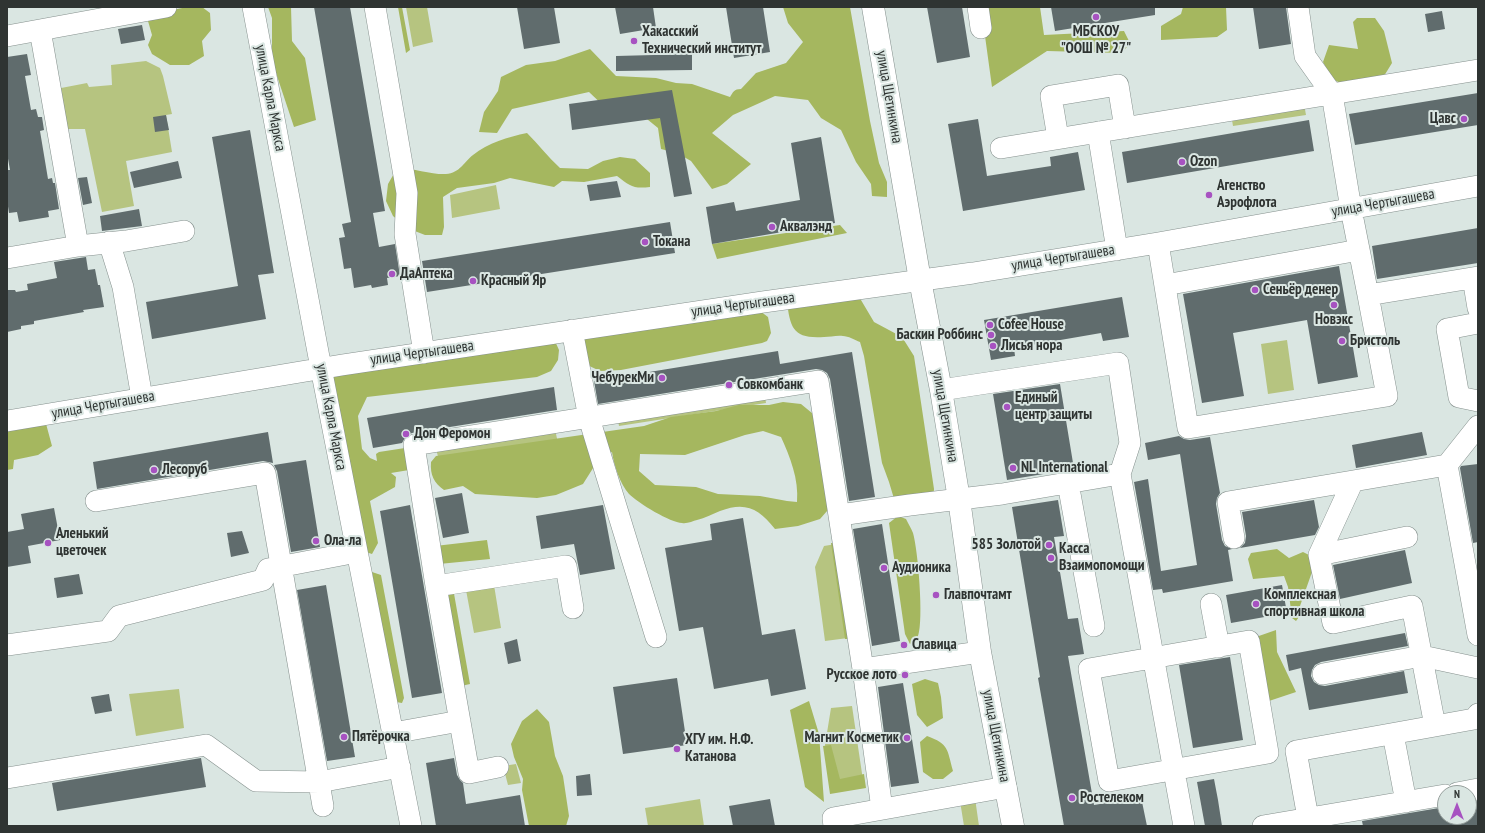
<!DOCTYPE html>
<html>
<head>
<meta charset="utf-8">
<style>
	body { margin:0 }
	#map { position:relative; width:1485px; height:833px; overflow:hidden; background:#dae6e2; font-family:"PT Sans Narrow",sans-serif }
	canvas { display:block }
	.frame { position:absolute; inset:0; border:8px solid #2f3432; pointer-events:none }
	.north { position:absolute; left:1437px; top:785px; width:40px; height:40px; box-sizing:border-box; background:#dae6e2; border:1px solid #969f9c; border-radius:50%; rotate:0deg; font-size:11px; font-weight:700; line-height:16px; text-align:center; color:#2f3432 }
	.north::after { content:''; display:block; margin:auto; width:14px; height:18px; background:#a752c1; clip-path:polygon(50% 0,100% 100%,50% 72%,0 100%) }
</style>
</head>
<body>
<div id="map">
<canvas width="1485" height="833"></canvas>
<div class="frame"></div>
<div class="north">N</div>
</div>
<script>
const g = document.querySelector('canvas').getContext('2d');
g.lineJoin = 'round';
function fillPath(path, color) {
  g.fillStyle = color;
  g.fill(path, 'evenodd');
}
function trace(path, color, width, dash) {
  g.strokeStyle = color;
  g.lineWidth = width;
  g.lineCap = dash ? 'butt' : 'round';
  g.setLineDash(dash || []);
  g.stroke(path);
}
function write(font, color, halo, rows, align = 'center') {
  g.font = font + ' "PT Sans Narrow",sans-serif';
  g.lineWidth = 4;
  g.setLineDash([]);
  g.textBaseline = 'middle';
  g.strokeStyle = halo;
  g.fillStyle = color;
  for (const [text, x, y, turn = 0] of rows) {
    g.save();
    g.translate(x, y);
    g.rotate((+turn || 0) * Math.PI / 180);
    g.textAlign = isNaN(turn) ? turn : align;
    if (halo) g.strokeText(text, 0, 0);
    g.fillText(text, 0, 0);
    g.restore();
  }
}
const green = new Path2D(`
	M406,7H427L433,42L413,47Z
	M146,61L160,68L163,76L172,114L166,115L172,152L126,161L134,206L102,212L85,129H63L56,89L87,83L89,87L112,85L111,65Z
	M1304,104L1306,115L1233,126L1231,114Z
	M496,185L500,209L452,218L450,195Z
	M1287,340L1294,390L1268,394L1261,344Z
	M764,390L766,403L619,426L617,414Z
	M554,425L558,443L439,461L435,444Z
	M836,544L848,638L825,641L815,567L824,546Z
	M494,585L501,628L474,633L466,590Z
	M179,689L184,728L136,736L129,694Z
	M852,706L864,787L831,793L825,745L831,708Z
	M516,764L521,783L508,785L503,766Z
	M975,798L979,826H964L960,801Z
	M700,799L704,826H648L645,808Z`);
const forest = new Path2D(`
	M187,7H202L210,13L211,30L202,41L204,56L189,65H170L152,54L148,45L152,35L148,21L163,12Z
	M268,7H291L292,41L305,58L316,120L294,127L272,61V18Z
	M398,7H402L410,50L406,53Z
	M783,7H850L870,121L879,163L887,182V197L872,196L871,184L856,162L841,130L821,118L808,100L775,96L733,115L712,133L751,164L727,184L712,189L691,161L677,153L661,149L658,128L642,115L609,111L589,92L512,109L497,133L479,132L484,112L498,91L501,77L526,65L555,61L590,49L616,76L656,78L676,83L692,84L730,97C733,92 734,89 741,89L756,73L786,63L803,42L788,23Z
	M981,7H1040L1044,35L1124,31L1130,43L1122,53L1047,51L992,87Z
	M1183,7H1226L1227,30L1217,37L1161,40V26L1181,14Z
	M1357,18H1375L1384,31L1392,63L1384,76L1347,86L1332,79L1323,62L1329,45L1358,49L1353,22Z
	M527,133C538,144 548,157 560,168L588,169L603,161L620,157L635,159L650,173V187C633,189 630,186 617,176L584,182L562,181L554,187L510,178L494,183L457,188L443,197L444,227L442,235H425L407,228L393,216L386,201L388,184L396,170L400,167C412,169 435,175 446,174C460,173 464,162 473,155C488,143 508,137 527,133Z
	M840,225L847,233L717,259L712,244Z
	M858,295L874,322L902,337L914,356L934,489L933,503L895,502L889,482L882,463L864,356L860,342C855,340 848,336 843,336C837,335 830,337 824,337C794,339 790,329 787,301Z
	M756,308L768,317L771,333L767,341L762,343L621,370L600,371L583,363V340L589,335Z
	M554,339L559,350L558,360L551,371L537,377L367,397L358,416L362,449L370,458L377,461L376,454L379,452L405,448L409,470L391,473L396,477L395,487L370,501L378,543L372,554L363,551L331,375Z
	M783,402L801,404L818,418L835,502L820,519L798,526L775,529C759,509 746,501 720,511C712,514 705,518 697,520C693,521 687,524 682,523C671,523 638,503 629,494C620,484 614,465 612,452L595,465L583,484L556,495L537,498L475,494L463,486L444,490C434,483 430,475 431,462L436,456L644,426L671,417L716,411L739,405H769ZM763,431L781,437C790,457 799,479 797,502L787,501L760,496L718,494L696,487L655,485L639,471L640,454L685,455L745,435Z
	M45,420L52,446L38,455L14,460L13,469L7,470V421Z
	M898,516L906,519C908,523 911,528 913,533C918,550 924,620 918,636C917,639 913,642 910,644L905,634L889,523Z
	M487,540L490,559L439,564L435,546Z
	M831,543H837L850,639H845Z
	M1277,549L1289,558L1303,552L1311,556L1312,572L1300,606L1299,617L1296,621L1292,618L1288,587L1284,576L1253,579L1248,559L1251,553Z
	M372,572L381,575L404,698L402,703L396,702Z
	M453,588L470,684L461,686L444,591Z
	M1276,630L1277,652L1296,692L1269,701L1256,637Z
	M925,679L938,683L941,697L943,718L927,727L917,715L912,684Z
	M809,701L819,734L824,802L805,787L790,710Z
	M537,709L549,722L555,756L563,776L569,816L566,826H529L522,790L523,779L514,757L511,744L522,721Z
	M927,736C949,744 947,749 953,771L943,779H933L923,772L920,742Z
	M831,745L840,779L864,774L866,788L830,794L823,746Z`);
const building = new Path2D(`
	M314,7H350L385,211L373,213L379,247L395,244L400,276L387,278L388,285L372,288L371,285L354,288L351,268L344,269L339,238L345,237L342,224L351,222Z
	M517,7H554L560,43L524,49Z
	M615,7H653L656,28L620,34Z
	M726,7H763L770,52L734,58Z
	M927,7H962L970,57L937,63Z
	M1051,7H1155V15L1055,31Z
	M1253,7H1286L1291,44L1259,49Z
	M1442,11L1445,29L1428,32L1425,14Z
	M142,25L145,40L121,44L118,29Z
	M27,54L31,75L25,76L31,110L36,109L38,117H42L44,130L40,131L48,179L52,178L53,183H55L59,209L48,211L49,217L19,222L17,212L9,213L7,200V170H10L7,153V57Z
	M692,54V70L616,71V56Z
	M672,90L692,194L674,197L660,118L572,130L569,104Z
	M1478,93V125L1355,145L1349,114Z
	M166,115L169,130L155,132L153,117Z
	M978,119L987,176L1051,166L1050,157L1078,152L1085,190L963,211L948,124Z
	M1309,120L1314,151L1127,183L1122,152Z
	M250,130L274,273L258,275L266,319L152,339L146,302L238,286L212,137Z
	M821,137L835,223L712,244L706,207L734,202L736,211L800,200L791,143Z
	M178,161L182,178L134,188L130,172Z
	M87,177L92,203L83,205L78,178Z
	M617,181L621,197L590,201L587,185Z
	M139,209L142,226L102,231L100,216Z
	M670,222L675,253L427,292L422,261Z
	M1478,228V263L1377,279L1372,246Z
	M86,257L88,270L95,269L98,285H100L104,307L83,310L84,312L34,321V324L21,326V329L7,332V290H15L16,292L28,290L27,284L57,278L54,262Z
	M1339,266L1358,377L1318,384L1307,320L1233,333L1244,396L1202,403L1183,294Z
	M1122,297L1129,337L1103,341L1101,333L1014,348L1015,356L991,360L984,320Z
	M778,351L780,364L852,352L875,497L849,501L830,379L827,373L822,370L816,369L598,404L594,381Z
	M1060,384L1074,469L1007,480L993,394Z
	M554,387L557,410L412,433L406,436L402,443L373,448L367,418Z
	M268,432L273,463L263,461L97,489L93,462Z
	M1422,432L1427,455L1356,468L1352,445Z
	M1179,436L1184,439L1190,440L1210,437L1220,493L1217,498L1216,504L1222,540L1225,546L1232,549L1228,550L1233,581L1163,593L1162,589L1153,590L1134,482L1148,479L1161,571L1197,565L1180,454L1148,460L1145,443Z
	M306,460L320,547L291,552L277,471L274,465Z
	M1478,464V542L1473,543L1460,468L1461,466Z
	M462,493L469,533L443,538L435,498Z
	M1058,500L1064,536L1054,537L1068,619L1078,618L1084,654L1068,656L1094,805L1141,797L1147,826H1064L1038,678L1040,677L1012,507Z
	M1314,500L1319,527L1315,535L1240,548L1245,543L1246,536L1242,512Z
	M410,505L442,693L412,698L380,511Z
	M603,505L615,569L580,575L574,544L541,549L536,516Z
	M54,508L60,540L28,546L31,563L7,567V532L24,529L21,514Z
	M743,518L762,635L795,629L806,689L771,696L768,679L714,689L703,627L679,631L665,548L712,540L710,524Z
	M882,524L900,641L872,646L853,529Z
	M242,531L249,553L231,557L227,533Z
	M1405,550L1412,583L1340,599L1333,565Z
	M79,574L83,594L57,598L54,578Z
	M326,585L355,757L327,761L297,590Z
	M1282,585L1287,613L1231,623L1226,595Z
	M1405,633L1408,646L1321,662L1315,665L1312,670L1311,676L1314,682L1319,685L1325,686L1404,671L1408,693L1309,710L1301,668L1289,671L1286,655Z
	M517,639L521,661L508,664L504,643Z
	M1230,657L1243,740L1193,748L1179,665Z
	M677,678L687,745L623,754L613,687Z
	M903,683L919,783L891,787L878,687Z
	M109,694L112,711L95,714L91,697Z
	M201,758L206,787L57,811L52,783Z
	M454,758L457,775L460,780L463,783L466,804L520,795L525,826H436L426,763Z
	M590,774L592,795L577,796L576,776Z
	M1214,779L1218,800L1222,826H1205L1197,782Z
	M770,799L775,826H733L729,806Z
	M1478,801V826H1363L1362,821L1445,807V817H1469V803Z`);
const minor = new Path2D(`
	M253,7L321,368L411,826
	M375,7L407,193L405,234L424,353
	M978,7L981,28
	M1298,7L1305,56L1332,94L1351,209L1368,295L1478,277
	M40,30L78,246
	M7,36L166,7
	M1098,132L1117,250
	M1058,138L1051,96L1118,85L1125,128
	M1001,148L1478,70
	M109,242L123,287L142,398
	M1158,243L1188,428L1387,396L1368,295
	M7,258L78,246L126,241L184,231
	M1473,278L1478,308
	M1165,285L1359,250
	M1478,323L1447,329L1459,397L1478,401
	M572,330L589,418L656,637
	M941,390L1118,363L1130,443L1120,474
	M7,421L342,365L763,302L973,273L1158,243L1478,186
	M1478,426L1447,465L1353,481L1319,555L1333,623L1412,606L1435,726L1474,719L1478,714
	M1447,465L1478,635
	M1068,483L1094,626
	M96,501L265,473L323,806
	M840,515L910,505L1002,494L1120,474L1184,826
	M1234,538L1228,502L1353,481
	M1319,555L1407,537
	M436,586L566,566L573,608
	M1211,604L1219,647
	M1249,641L1268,753L1109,781L1089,669Z
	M7,645L108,631L119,616L263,580L268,569L357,552
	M863,669L980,652
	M1323,674L1422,656L1478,668
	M393,733L460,721
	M1393,734L1406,802
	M498,767L469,773L436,586L414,445L818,381L863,669L882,809
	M7,778L206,745L256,781L319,782L400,767
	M1457,793L1478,789
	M1308,818L1296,751L1435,726
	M834,826L833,818L1006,787
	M1263,826L1445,795`);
const major = new Path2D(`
	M873,7L920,280L941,390L959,499L980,652L1013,826`);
const markers = [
	[1096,17,4,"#a752c1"],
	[634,41,4,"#a752c1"],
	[1464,119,4,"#a752c1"],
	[1182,162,4,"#a752c1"],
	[1209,195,4,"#a752c1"],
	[772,227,4,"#a752c1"],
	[645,242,4,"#a752c1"],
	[392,274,4,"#a752c1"],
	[473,281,4,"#a752c1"],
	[1255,290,4,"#a752c1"],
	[1334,305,4,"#a752c1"],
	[990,325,4,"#a752c1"],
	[991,335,4,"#a752c1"],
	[1342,341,4,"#a752c1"],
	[993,346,4,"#a752c1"],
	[662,378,4,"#a752c1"],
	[729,385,4,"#a752c1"],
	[1007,407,4,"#a752c1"],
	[406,434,4,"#a752c1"],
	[1013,468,4,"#a752c1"],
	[154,470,4,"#a752c1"],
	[316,541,4,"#a752c1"],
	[48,543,4,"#a752c1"],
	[1049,545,4,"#a752c1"],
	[1051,558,4,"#a752c1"],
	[884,568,4,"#a752c1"],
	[936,595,4,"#a752c1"],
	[1256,604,4,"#a752c1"],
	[904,645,4,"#a752c1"],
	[905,675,4,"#a752c1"],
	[344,737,4,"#a752c1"],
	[907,738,4,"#a752c1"],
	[677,749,4,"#a752c1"],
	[1072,798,4,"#a752c1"]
];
const poiNames = [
	["Хакасский",642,32],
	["Технический институт",642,49],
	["МБСКОУ",1096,32,"center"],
	["\"ООШ № 27\"",1096,49,"center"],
	["Цавс",1456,119,"right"],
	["Ozon",1190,162],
	["Агенство",1217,186],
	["Аэрофлота",1217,203],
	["Аквалэнд",780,227],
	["Токана",653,242],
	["ДаАптека",400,274],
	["Красный Яр",481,281],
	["Сеньёр денер",1263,290],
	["Новэкс",1334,320,"center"],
	["Cofee House",998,325],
	["Баскин Роббинс",983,335,"right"],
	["Бристоль",1350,341],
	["Лисья нора",1001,346],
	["ЧебурекМи",654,378,"right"],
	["Совкомбанк",737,385],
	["Единый",1015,398],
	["центр защиты",1015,415],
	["Дон Феромон",414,434],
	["NL International",1021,468],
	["Лесоруб",162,470],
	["Аленький",56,534],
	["цветочек",56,551],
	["Ола-ла",324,541],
	["585 Золотой",1041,545,"right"],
	["Касса",1059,549],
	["Взаимопомощи",1059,566],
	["Аудионика",892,568],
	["Главпочтамт",944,595],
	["Комплексная",1264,595],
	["спортивная школа",1264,612],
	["Славица",912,645],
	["Русское лото",897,675,"right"],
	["Пятёрочка",352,737],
	["Магнит Косметик",899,738,"right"],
	["ХГУ им. Н.Ф.",685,740],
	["Катанова",685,757],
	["Ростелеком",1080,798]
];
const streetNames = [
	["улица Щетинкина",889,97,80],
	["улица Карла Маркса",270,98,79],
	["улица Чертыгашева",1383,203,-10],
	["улица Чертыгашева",1063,258,-9],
	["улица Чертыгашева",743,305,-8],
	["улица Чертыгашева",422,353,-8],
	["улица Чертыгашева",103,405,-10],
	["улица Щетинкина",945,416,80],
	["улица Карла Маркса",331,417,79],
	["улица Щетинкина",996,736,79]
];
fillPath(green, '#b6c480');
fillPath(forest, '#a5b75f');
fillPath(building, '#606c6d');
trace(minor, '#86918e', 22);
trace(major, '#86918e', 23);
trace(minor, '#fff', 21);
trace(major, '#fff', 22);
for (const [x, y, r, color] of markers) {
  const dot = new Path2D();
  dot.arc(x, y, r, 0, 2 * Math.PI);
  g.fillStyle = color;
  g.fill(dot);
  trace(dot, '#dae6e2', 1.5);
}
write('bold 15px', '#2f3432', '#dae6e2', poiNames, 'left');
write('15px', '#2f3432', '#dae6e2', streetNames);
</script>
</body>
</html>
